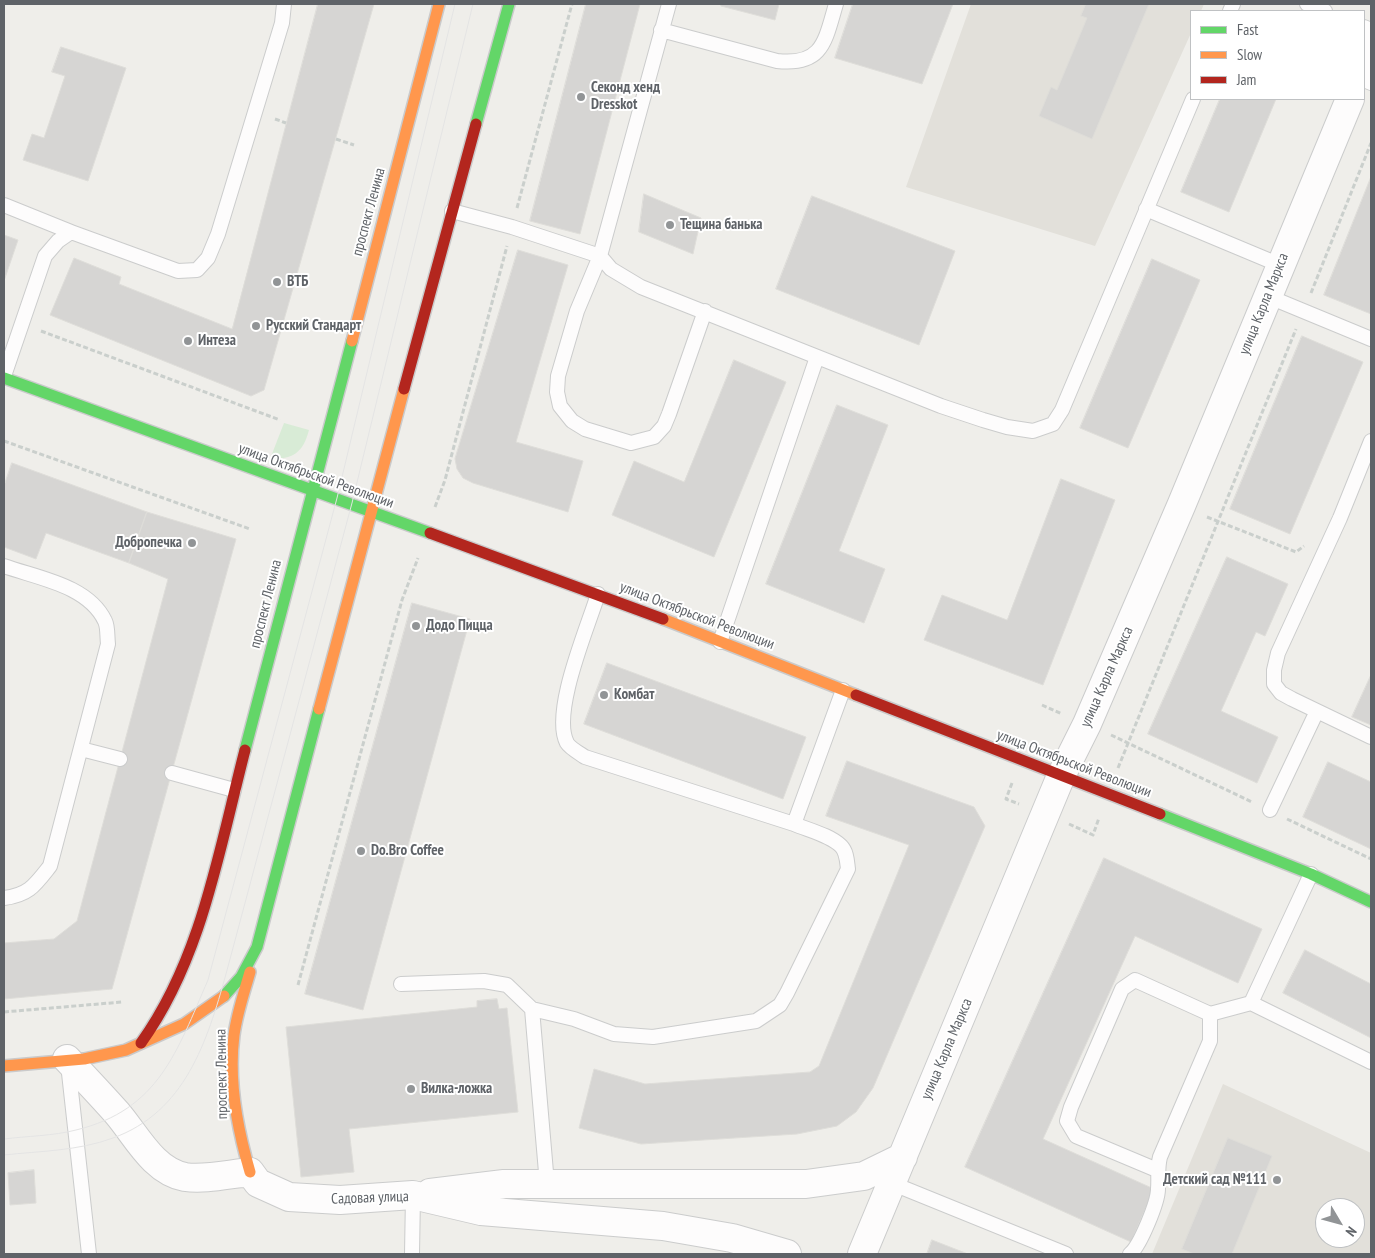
<!DOCTYPE html>
<html>
<head>
<meta charset="utf-8">
<style>
	body { margin:0 }
	#map { position:relative; width:1375px; height:1258px; overflow:hidden; background:#efeeea; font-family:"PT Sans Narrow",sans-serif }
	canvas { display:block }
	.frame { position:absolute; inset:0; border:5px solid #5f6368; pointer-events:none }
	.legend { position:absolute; left:1190px; top:10px; width:175px; height:90px; box-sizing:border-box; background:#fff; border:1px solid #bfc1c3; margin:0; padding:6px 9px; list-style:none; font-size:15px; color:#5f6368 }
	.legend li { display:flex; align-items:center; gap:10px; height:25px }
	.legend b { width:25px; border:1px solid #bfc1c3 }
	.north { position:absolute; left:1315px; top:1198px; width:50px; height:50px; box-sizing:border-box; background:#fff; border:1px solid #bfc1c3; border-radius:50%; rotate:127deg; font-size:14px; font-weight:700; line-height:20px; text-align:center; color:#5f6368 }
	.north::after { content:''; display:block; margin:auto; width:18px; height:22px; background:#919496; clip-path:polygon(50% 0,100% 100%,50% 72%,0 100%) }
</style>
</head>
<body>
<div id="map">
<canvas width="1375" height="1258"></canvas>
<div class="frame"></div>
<ul class="legend">
<li><b style="height:6px;background:#63d668"></b>Fast</li>
<li><b style="height:6px;background:#ff974d"></b>Slow</li>
<li><b style="height:6px;background:#b3261e"></b>Jam</li>
</ul>
<div class="north">N</div>
</div>
<script>
const g = document.querySelector('canvas').getContext('2d');
g.lineJoin = 'round';
function fillPath(path, color) {
  g.fillStyle = color;
  g.fill(path, 'evenodd');
}
function trace(path, color, width, dash) {
  g.strokeStyle = color;
  g.lineWidth = width;
  g.lineCap = dash ? 'butt' : 'round';
  g.setLineDash(dash || []);
  g.stroke(path);
}
function write(font, color, halo, rows, align = 'center') {
  g.font = font + ' "PT Sans Narrow",sans-serif';
  g.lineWidth = 4;
  g.setLineDash([]);
  g.textBaseline = 'middle';
  g.strokeStyle = halo;
  g.fillStyle = color;
  for (const [text, x, y, turn = 0] of rows) {
    g.save();
    g.translate(x, y);
    g.rotate((+turn || 0) * Math.PI / 180);
    g.textAlign = isNaN(turn) ? turn : align;
    if (halo) g.strokeText(text, 0, 0);
    g.fillText(text, 0, 0);
    g.restore();
  }
}
const education = new Path2D(`
	M971,4H1204L1201,11H1191V33L1095,246L906,187Z
	M1223,1084L1371,1153V1254H1152ZM1325,1208H1355V1238H1325Z`);
const green = new Path2D(`
	M284,423L309,430C303,453 293,459 270,459Z`);
const building = new Path2D(`
	M318,4H374L264,390L251,396L50,315L74,258L121,277L119,284L232,329Z
	M586,4H640L580,234L530,221Z
	M721,4H779L775,20L721,6Z
	M853,4H953L922,84L835,58Z
	M1086,4H1149L1092,139L1039,116L1051,87L1057,90L1087,18L1081,16Z
	M61,47L126,68L88,181L23,160L32,134L44,138L65,76L52,72Z
	M1220,99H1276L1229,212L1181,192Z
	M1371,177V314L1324,295Z
	M644,194L701,218L693,254L639,232Z
	M812,196L955,251L919,345L776,289Z
	M4,235L18,240L4,281Z
	M518,250L568,265L516,442L583,461L568,512L473,483L463,478L457,469L455,459Z
	M1152,259L1200,280L1128,448L1080,428Z
	M1302,336L1363,362L1290,534L1230,509Z
	M734,360L786,382L714,557L612,515L634,461L684,482Z
	M837,405L888,425L839,551L885,569L864,623L766,584Z
	M12,463L147,512L129,563L46,533L36,559L4,547V486Z
	M1061,479L1115,500L1043,685L924,640L942,595L1007,620Z
	M147,512L236,539L112,989L4,999V943L54,939L77,921L168,579L129,563Z
	M1227,557L1288,584L1265,636L1256,632L1221,711L1278,737L1257,783L1148,734Z
	M412,603L470,619L363,1010L305,994Z
	M607,663L806,737L783,799L584,724Z
	M1371,675V725L1352,717Z
	M847,761L974,807L985,826L873,1088L856,1112L837,1126L797,1134L641,1144L579,1128L594,1069L645,1084L810,1072L819,1066L909,845L826,816Z
	M1328,762L1371,782V849L1303,817Z
	M1104,858L1262,929L1238,983L1135,936L1043,1139L1154,1189L1131,1242L965,1167Z
	M1305,950L1371,984V1038L1283,993Z
	M497,999L499,1009L507,1008L518,1112L349,1129L354,1172L301,1177L286,1027L477,1007V1001Z
	M1228,1138L1272,1156L1232,1254H1194L1182,1249Z
	M34,1170L36,1203L10,1205L8,1173Z
	M932,1240L968,1254H927Z`);
const path = new Path2D(`
	M275,119L286,123
	M336,139L354,145
	M517,208L572,4
	M1311,293L1371,143
	M41,331L280,420
	M4,441L250,529
	M435,507L445,480L507,246
	M1207,517L1296,552L1304,546
	M1042,705L1062,714
	M1111,735L1252,802
	M1118,768L1296,329
	M1012,783L1006,799L1019,804
	M1287,819L1371,859
	M1069,824L1093,835L1099,818
	M298,985L402,600L418,558
	M4,1012L122,1002`);
const lane = new Path2D(`
	M669,4L600,256L577,311L558,376L557,392L560,406L572,421L585,429L631,443L654,437L664,426L669,414L705,311
	M1307,4L1325,11
	M1230,11L1233,4
	M1364,27L1371,30
	M661,30L777,61C823,66 825,41 836,4
	M1364,80L1371,83
	M4,205L71,232
	M1146,209L1280,265
	M452,211L512,227L600,256L611,269L641,287L941,406L983,420L1007,427L1033,431L1053,424L1062,410L1193,99
	M1267,296L1371,339
	M4,376L45,256L58,241L71,232L178,271L197,270L208,258L218,234L282,23L284,4
	M1371,441L1340,518L1278,653L1274,670V684L1281,693L1292,699L1371,737
	M4,566C37,578 88,585 105,621C108,627 107,636 108,644L50,866C35,885 29,895 4,898
	M720,642L817,357
	M81,749L120,759
	M172,773L234,790
	M1270,810L1317,711
	M794,824L843,690
	M401,984L484,981L507,985L532,1009
	M1251,1003L1311,874
	M68,1064L89,1254
	M1157,1170L1076,1136L1067,1121L1071,1107L1122,989L1135,980L1210,1014L1251,1003L1371,1062
	M891,1183L1066,1254
	M547,1184L532,1009L574,1019L614,1034L653,1037L756,1021L780,1005L787,993L848,869C847,862 847,852 841,846C830,835 808,830 794,824L585,757C579,753 570,748 567,743C551,712 588,627 598,594
	M412,1254L413,1195
	M1130,1254C1140,1246 1158,1202 1158,1189C1159,1177 1157,1169 1160,1157L1210,1041V1014`);
const street = new Path2D(`
	M1364,64L1371,46
	M67,1059C84,1077 101,1095 117,1113C136,1135 153,1171 185,1177C205,1180 229,1174 250,1172L258,1183L289,1197L340,1200L413,1195L481,1211L663,1226L732,1238L787,1254
	M430,1193L504,1184H806L864,1176L903,1157
	M862,1254L1061,776L1087,724L1181,506L1350,99`);
const fast = new Path2D(`
	M476,124L509,4
	M4,378L430,533
	M245,750L352,341
	M1160,814L1311,874L1371,902
	M224,996L241,977L257,947L319,709`);
const slow = new Path2D(`
	M352,341L439,4
	M663,619L856,695
	M319,709L404,389
	M250,972C244,993 237,1013 234,1035C228,1081 237,1128 250,1172
	M4,1066L84,1059L126,1050L184,1024L224,996`);
const jam = new Path2D(`
	M404,389L476,124
	M430,533L663,619
	M856,695L1160,814
	M141,1043C202,958 219,850 245,750`);
const tram = new Path2D(`
	M4,1139C27,1136 53,1136 76,1130C159,1110 177,1051 208,980L337,498L455,4
	M4,1155C40,1151 78,1151 113,1138C185,1112 207,1042 226,974L352,503L473,4`);
const markers = [
	[581,97,5,"#919496"],
	[670,225,5,"#919496"],
	[277,282,5,"#919496"],
	[256,326,5,"#919496"],
	[188,341,5,"#919496"],
	[192,543,5,"#919496"],
	[416,626,5,"#919496"],
	[604,695,5,"#919496"],
	[361,851,5,"#919496"],
	[411,1089,5,"#919496"],
	[1277,1180,5,"#919496"]
];
const poiNames = [
	["Секонд хенд",591,88],
	["Dresskot",591,105],
	["Тещина банька",680,225],
	["ВТБ",287,282],
	["Русский Стандарт",266,326],
	["Интеза",198,341],
	["Добропечка",182,543,"right"],
	["Додо Пицца",426,626],
	["Комбат",614,695],
	["Do.Bro Coffee",371,851],
	["Вилка-ложка",421,1089],
	["Детский сад №111",1267,1180,"right"]
];
const streetNames = [
	["проспект Ленина",369,212,-75],
	["улица Карла Маркса",1264,304,-68],
	["улица Октябрьской Революции",316,476,20],
	["проспект Ленина",266,604,-76],
	["улица Октябрьской Революции",697,616,21],
	["улица Карла Маркса",1107,677,-66],
	["улица Октябрьской Революции",1074,764,21],
	["улица Карла Маркса",947,1049,-67],
	["проспект Ленина",222,1074,-91],
	["Садовая улица",370,1198,-2]
];
fillPath(education, '#e2e0da');
fillPath(green, '#d8ebd6');
fillPath(building, '#d6d5d3');
trace(building, '#deddd9', 1);
trace(lane, '#cbcccc', 16);
trace(street, '#cbcccc', 30);
trace(fast, '#cacacb', 14);
trace(slow, '#cacacb', 14);
trace(jam, '#cacacb', 14);
trace(path, '#cacfcc', 3, [5, 2.5]);
trace(lane, '#fdfcfc', 14);
trace(street, '#fdfcfc', 28);
trace(fast, '#63d668', 11);
trace(slow, '#ff974d', 11);
trace(jam, '#b3261e', 11);
trace(tram, '#e4e4e4', 1);
for (const [x, y, r, color] of markers) {
  const dot = new Path2D();
  dot.arc(x, y, r, 0, 2 * Math.PI);
  g.fillStyle = color;
  g.fill(dot);
  trace(dot, '#fff', 2);
}
write('bold 15px', '#5f6368', '#fff', poiNames, 'left');
write('15px', '#5f6368', '#fff', streetNames);
</script>
</body>
</html>
